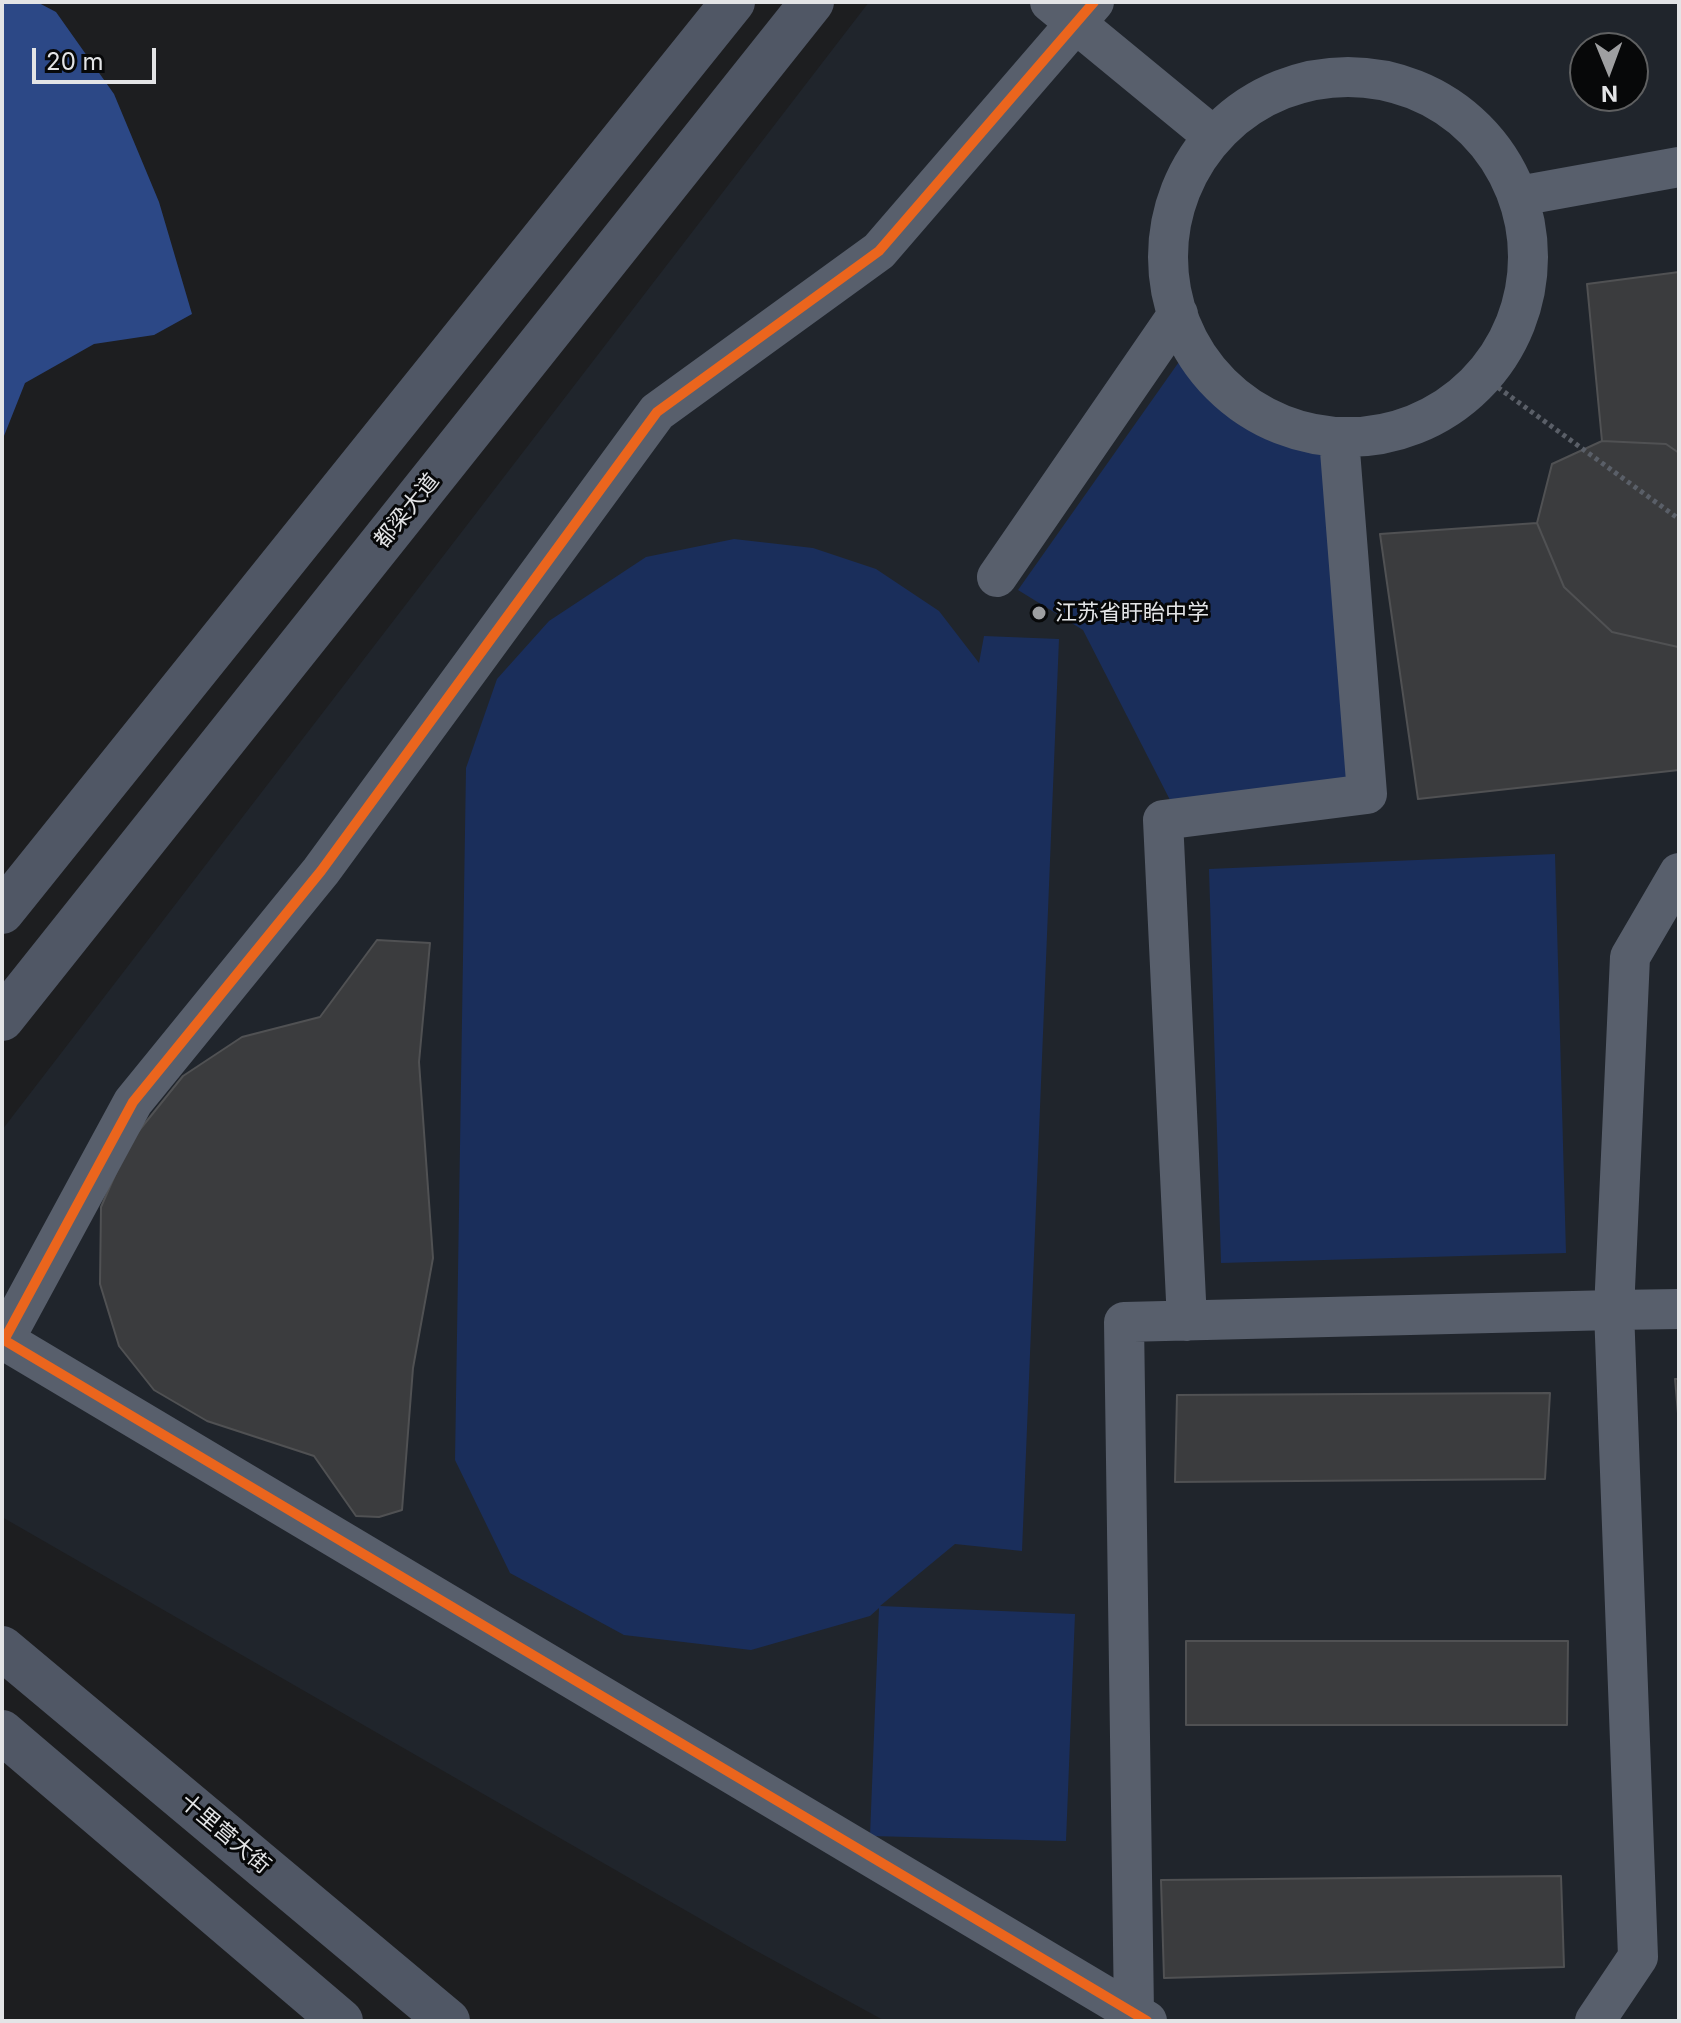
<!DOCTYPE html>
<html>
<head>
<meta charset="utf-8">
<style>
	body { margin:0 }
	#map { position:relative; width:1681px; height:2023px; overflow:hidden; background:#1d1e20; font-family:Inter,sans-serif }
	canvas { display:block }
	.frame { position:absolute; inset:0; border:4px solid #e3e4e6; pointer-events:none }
	.north { position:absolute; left:1569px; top:32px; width:80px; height:80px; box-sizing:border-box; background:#070809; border:2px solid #5f6061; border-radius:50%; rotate:179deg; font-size:22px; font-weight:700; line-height:32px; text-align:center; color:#e3e4e6 }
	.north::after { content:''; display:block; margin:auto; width:28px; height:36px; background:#9e9fa1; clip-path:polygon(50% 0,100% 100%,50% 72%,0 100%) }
	.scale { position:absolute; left:32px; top:48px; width:124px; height:36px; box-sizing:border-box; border:4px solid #e3e4e6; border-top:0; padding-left:10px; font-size:24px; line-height:28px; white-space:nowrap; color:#e3e4e6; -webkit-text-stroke:6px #070809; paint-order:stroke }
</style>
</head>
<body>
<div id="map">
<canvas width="1681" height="2023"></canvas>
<div class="frame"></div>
<div class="north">N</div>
<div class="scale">20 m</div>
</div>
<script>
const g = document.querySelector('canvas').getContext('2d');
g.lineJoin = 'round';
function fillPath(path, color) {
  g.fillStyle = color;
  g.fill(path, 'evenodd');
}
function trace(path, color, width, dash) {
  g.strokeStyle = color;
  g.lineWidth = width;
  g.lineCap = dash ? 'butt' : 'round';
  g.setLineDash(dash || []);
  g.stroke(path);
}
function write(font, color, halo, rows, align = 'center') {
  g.font = font + ' Inter,"Noto Sans SC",sans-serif';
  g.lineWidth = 6;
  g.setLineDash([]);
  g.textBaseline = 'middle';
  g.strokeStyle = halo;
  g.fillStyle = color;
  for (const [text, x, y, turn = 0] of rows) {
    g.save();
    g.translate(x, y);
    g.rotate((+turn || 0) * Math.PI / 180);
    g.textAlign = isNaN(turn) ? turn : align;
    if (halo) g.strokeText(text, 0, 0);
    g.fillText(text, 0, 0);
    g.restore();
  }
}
const built = new Path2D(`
	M869,2H1679V2021H885L751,1948L2,1517V1130ZM1585,48H1633V96H1585Z`);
const green = new Path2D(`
	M1181,359L1257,430L1321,455L1354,782L1170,800L1083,630L1018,590Z
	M734,539L813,548L876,569L939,611L979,663L984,636L1059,639L1022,1551L955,1544L880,1606L1075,1614L1066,1841L870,1836L879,1608L870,1616L751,1650L624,1635L510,1573L455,1460L466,768L497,679L549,621L646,557Z
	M1555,854L1566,1253L1221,1263L1209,869Z`);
const water = new Path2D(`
	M2,2H37L56,12L114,94L159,202L192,314L154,335L94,344L25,383L2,441Z`);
const building = new Path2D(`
	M1679,272V453L1666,444L1602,441L1587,284Z
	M1602,441L1666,444L1679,453L1678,647L1612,632L1564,587L1537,523L1552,464Z
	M1537,523L1564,587L1612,632L1678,647L1679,770L1418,799L1380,534Z
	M377,940L430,943L419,1062L433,1258L413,1368L402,1510L379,1517L356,1516L314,1456L207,1421L154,1390L119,1346L100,1284L101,1207L129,1143L183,1076L242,1037L320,1017Z
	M1675,1379H1679V1425Z
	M1550,1393L1545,1479L1175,1482L1177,1395Z
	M1186,1641H1568L1567,1725H1186Z
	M1561,1876L1564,1967L1164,1978L1161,1880Z`);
const path = new Path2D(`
	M1485,378L1679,519`);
const street = new Path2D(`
	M1050,2L1214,137
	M1094,2L879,251L657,412L321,871L133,1102L4,1340L1147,2021
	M1168 257a180 180 0 1 1 360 0a180 180 0 1 1-360 0Z
	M1519,196L1679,167
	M997,577L1178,314
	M1187,1321L1163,820L1367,794L1339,438
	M1134,2013L1124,1322L1614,1310L1630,957L1679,873
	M1595,2021L1638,1957L1614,1310L1679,1309`);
const secondary = new Path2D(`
	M2,912L733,2
	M2,1019L812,2
	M2,1648L448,2021
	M2,1732L341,2021`);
const cycleway = new Path2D(`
	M1094,2L879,251L657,412L321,871L133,1102L4,1340L1147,2021`);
const markers = [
	[1039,613,8,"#9e9fa1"]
];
const streetNames = [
	["都梁大道",407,511,-51],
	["十里营大街",225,1834,40]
];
const poiNames = [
	["江苏省盱眙中学",1055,613]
];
fillPath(built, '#20252c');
fillPath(green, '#1a2e5b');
fillPath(water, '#2c4886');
fillPath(building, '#3b3c3e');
trace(building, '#505153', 2);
trace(path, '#5a5f68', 5, [4, 4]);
trace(street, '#585f6c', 40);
trace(secondary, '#505765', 44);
trace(cycleway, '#eb651d', 10);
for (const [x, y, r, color] of markers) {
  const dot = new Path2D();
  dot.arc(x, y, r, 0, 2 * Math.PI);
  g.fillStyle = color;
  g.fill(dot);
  trace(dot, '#070809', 3);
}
write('22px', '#e3e4e6', '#070809', streetNames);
write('22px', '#e3e4e6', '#070809', poiNames, 'left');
</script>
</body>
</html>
